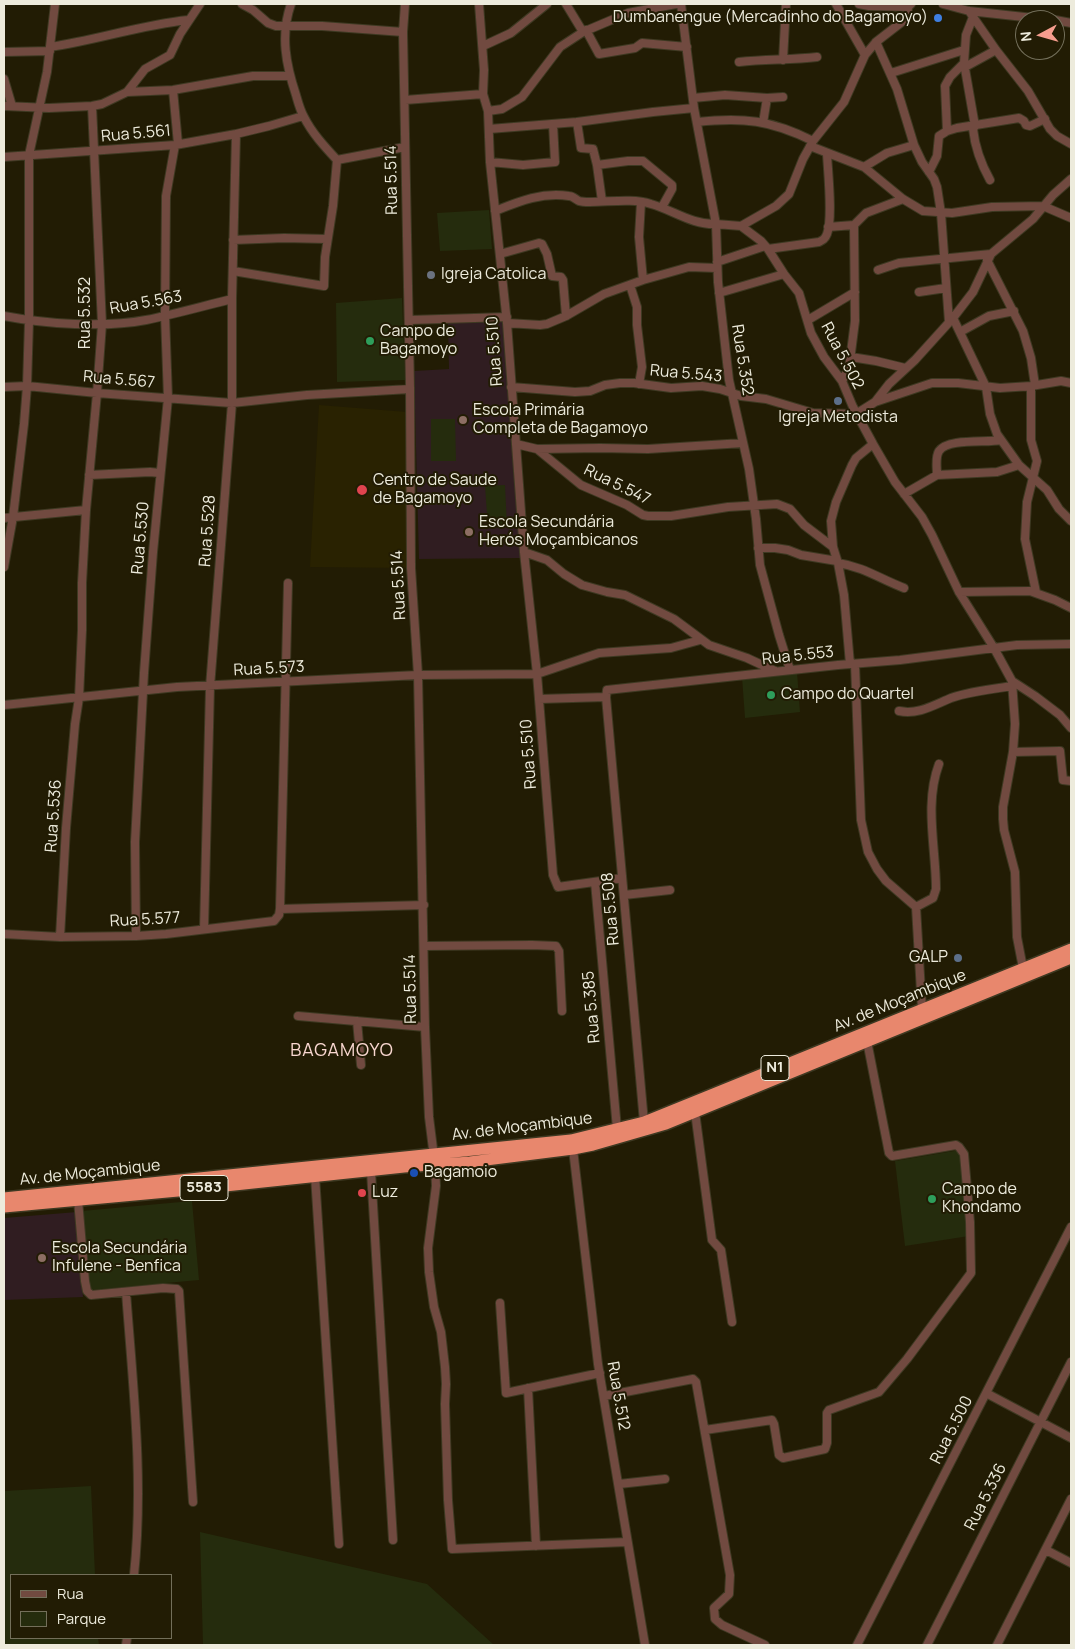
<!DOCTYPE html>
<html>
<head>
<meta charset="utf-8">
<style>
	body { margin:0 }
	#map { position:relative; width:1075px; height:1649px; overflow:hidden; background:#221c04; font-family:Manrope,sans-serif }
	canvas { display:block }
	.frame { position:absolute; inset:0; border:5px solid #edebdc; pointer-events:none }
	.legend { position:absolute; left:10px; top:1574px; width:162px; height:65px; box-sizing:border-box; background:#221c04; border:1px solid #736f5a; margin:0; padding:6px 9px; list-style:none; font-size:15px; color:#edebdc }
	.legend li { display:flex; align-items:center; gap:10px; height:25px }
	.legend b { width:25px; border:1px solid #736f5a }
	.north { position:absolute; left:1015px; top:10px; width:50px; height:50px; box-sizing:border-box; background:#221c04; border:1px solid #736f5a; border-radius:50%; rotate:264deg; font-size:14px; font-weight:700; line-height:20px; text-align:center; color:#edebdc }
	.north::after { content:''; display:block; margin:auto; width:18px; height:22px; background:#f59d8e; clip-path:polygon(50% 0,100% 100%,50% 72%,0 100%) }
</style>
</head>
<body>
<div id="map">
<canvas width="1075" height="1649"></canvas>
<div class="frame"></div>
<ul class="legend">
<li><b style="height:6px;background:#714a40"></b>Rua</li>
<li><b style="height:14px;background:#252c0d"></b>Parque</li>
</ul>
<div class="north">N</div>
</div>
<script>
const g = document.querySelector('canvas').getContext('2d');
g.lineJoin = 'round';
function fillPath(path, color) {
  g.fillStyle = color;
  g.fill(path, 'evenodd');
}
function trace(path, color, width, dash) {
  g.strokeStyle = color;
  g.lineWidth = width;
  g.lineCap = dash ? 'butt' : 'round';
  g.setLineDash(dash || []);
  g.stroke(path);
}
function write(font, color, halo, rows, align = 'center') {
  g.font = font + ' Manrope,sans-serif';
  g.lineWidth = 4;
  g.setLineDash([]);
  g.textBaseline = 'middle';
  g.strokeStyle = halo;
  g.fillStyle = color;
  for (const [text, x, y, turn = 0] of rows) {
    g.save();
    g.translate(x, y);
    g.rotate((+turn || 0) * Math.PI / 180);
    g.textAlign = isNaN(turn) ? turn : align;
    if (halo) g.strokeText(text, 0, 0);
    g.fillText(text, 0, 0);
    g.restore();
  }
}
const built = new Path2D(`
	M319,405L407,412L411,568L310,567Z`);
const education = new Path2D(`
	M505,321L522,558L419,559L414,371L449,369L448,323Z
	M77,1212L83,1297L4,1300V1218Z`);
const green = new Path2D(`
	M489,210L492,249L440,251L437,213Z
	M402,298L405,380L337,382L336,303Z
	M431,419H455L456,461H431Z
	M505,485L507,527L488,528L485,486Z
	M797,672L800,712L745,718L742,677Z
	M960,1150L969,1236L905,1246L895,1161Z
	M192,1201L199,1280L90,1290L82,1211Z
	M91,1486L95,1575H11V1638H98L99,1645H4V1491Z
	M200,1532L427,1584L494,1645H203Z`);
const minor = new Path2D(`
	M242,4L253,10L268,23L276,26H322L403,32
	M291,4C280,35 286,65 296,95C298,102 300,110 304,117C312,133 324,146 337,160
	M405,4L403,32L410,388L411,568L418,675L425,1027L429,1117L435,1165L436,1186L428,1248L429,1272L434,1307L441,1332L445,1367L446,1384L445,1404L448,1500L452,1549L627,1542
	M479,4L484,70L483,94L488,111L490,162L507,323L524,552L537,674L553,875L558,887L622,878
	M566,4L583,32
	M681,4L694,108L716,224L741,226L761,241L768,249L784,274L799,293L811,333L824,357L842,381L853,407L873,444L895,482L922,517L932,535L959,592L994,648L1012,681L1035,696L1060,715L1071,728
	M836,4L865,55
	M859,4L869,6L908,7
	M943,4L969,11L1052,20
	M969,11L996,50L1028,91L1050,129L1057,136L1071,144
	M973,17L966,35L964,63L975,126L973,129C975,147 981,164 990,180
	M1055,20L1071,23
	M586,30L599,54L635,48L642,43L687,47
	M876,42L897,89L914,145L922,162L934,179L937,187L941,213L949,322
	M483,46L511,33L547,4
	M50,47C97,40 141,25 188,20
	M4,52L50,51
	M783,60L786,4
	M739,62C765,59 791,60 817,57
	M965,67L996,50
	M891,73L964,50
	M4,79L12,106
	M173,90L178,144
	M127,92L173,90L253,76H290
	M693,98L725,95L767,98L783,97
	M405,100L483,94
	M4,106L49,108L92,106L102,104L127,92L145,69L170,55L180,34L200,4
	M488,111L502,109L522,97L560,47L583,32L628,13L676,4
	M577,122L581,148L593,149L597,165L602,201
	M697,122C743,117 771,120 813,141
	M763,123L767,98
	M489,129L577,122L653,112L694,108
	M947,131L945,86L950,77L964,63
	M810,146L864,167L903,199L923,211L952,213L992,207L1043,206L1071,218
	M4,157L175,145L236,134L269,126L303,116
	M337,160L405,147
	M490,162L523,165L555,162L553,124
	M597,165L628,161H643L672,185V189L662,207
	M864,167L887,153L914,145
	M929,172L937,156L939,136L947,131L957,128L1019,118L1024,121L1026,125L1030,126L1045,119
	M641,202L639,237L643,280
	M495,211C520,201 542,192 569,196C573,196 575,199 579,201C582,202 587,202 590,202C610,202 632,198 651,204C673,210 692,225 716,224L718,282L729,380L749,469L756,519L760,565L779,635L790,670
	M741,226L776,206L789,194L803,159L813,141L844,102L865,55L876,42L907,18L908,7L911,4
	M828,227L854,225
	M233,240L284,238L327,239
	M768,249L819,242C823,240 825,239 827,234C833,218 828,173 827,154
	M500,254L539,243L542,244L547,254L552,276L561,277L563,280L566,316
	M987,260L1023,331L1031,358L1035,385
	M717,262L765,246
	M878,270L899,263L991,254
	M233,271L324,286L325,257L333,206L337,160
	M630,285L637,307V325L642,367L639,384
	M919,292L946,288
	M719,293L784,274
	M4,316C46,324 104,328 146,320C175,314 203,306 232,299
	M953,318L986,387L990,414L997,434L1019,465L1047,490L1059,509L1071,521
	M409,320L507,317
	M808,320L855,292
	M507,323L540,325L547,324L566,316L604,294L643,280L689,267L717,268
	M960,332L989,316L1014,311
	M851,357L876,361L905,368
	M842,381L849,368L855,321L854,225L866,213L903,199
	M1031,386V440L1037,461L1027,502L1025,539L1036,592
	M4,387L27,386L97,393L232,403L307,395L410,389
	M511,387L575,392L590,391L605,385L620,383H634L671,388L702,386L720,389L741,396L766,399L813,413L856,414L875,402L889,384L915,360L953,318L973,292L991,254L1033,219L1053,195L1071,179
	M875,402L932,383H958L1000,388L1031,386L1061,381L1071,383
	M516,444L537,449L600,448L648,449L743,443
	M537,449L581,485L627,505L643,515L648,516H671L728,507L777,504L790,509L804,525L833,547
	M89,475L150,472L160,473
	M937,475C937,468 935,457 939,451C948,438 986,443 1001,440
	M904,494L937,475L997,472L1019,465
	M4,518L86,510
	M758,548H775L788,550L801,555L837,561
	M524,552L547,560L564,574L582,585L607,592L625,595L674,619L709,645L747,658L775,671
	M838,563C864,567 880,579 904,588
	M4,567L13,517L24,424L27,386L29,321V155L47,72L55,4
	M959,592L1030,591L1055,600L1071,608
	M850,664L844,595L838,563L833,547L831,521L836,502L852,465L856,458L873,444
	M855,664L861,820L868,852L877,869L886,881L916,907L922,1009
	M1012,681L1015,724L1013,752L1003,807V819L1004,830L1015,872L1017,937L1023,968
	M539,699L606,697
	M4,705L177,687L418,675L537,674L599,653L671,648L700,640
	M899,711C918,715 934,705 951,698C971,691 992,689 1013,686
	M1013,752L1060,751L1063,780L1071,781
	M595,882L617,1129
	M624,895L670,890
	M916,907L933,898L936,889C936,848 924,804 939,764
	M280,909L424,905
	M204,929L210,687L232,403V299L236,134
	M4,934L60,937L136,936L166,934L274,921L279,915L280,909L288,583
	M136,936L135,842L144,673L153,552L168,398L165,315L166,196L175,145
	M60,937L66,828L75,724L79,698L82,630V583L86,510L97,393L102,324L92,106
	M424,946L532,945L556,946L559,951L562,1011
	M298,1016L425,1027
	M357,1021L361,1065
	M695,1112L712,1240L721,1250L732,1322
	M644,1122L606,697L607,690L838,665L900,660L1017,645L1071,644
	M573,1149L598,1364L645,1645
	M371,1171L393,1540
	M315,1176L339,1544
	M78,1200L85,1281L87,1291L91,1295L163,1288L177,1289L179,1291L193,1502
	M126,1292C133,1386 144,1481 134,1575
	M500,1303L506,1393L600,1373
	M528,1388L536,1546
	M986,1393L1071,1438
	M604,1396L688,1380L693,1379L696,1382L730,1575L729,1594L714,1608L715,1619L722,1625L765,1645
	M705,1430L772,1420L774,1424L779,1455L783,1458L825,1449L827,1443V1413L829,1410L879,1392L907,1359L971,1273L970,1222L964,1154L959,1147L956,1145L898,1155L892,1156L889,1153L867,1041
	M619,1484L665,1479
	M1046,1550L1071,1563
	M126,1645L127,1638
	M857,1645L1071,1227
	M927,1645L1071,1362
	M997,1645L1071,1499`);
const highway = new Path2D(`
	M4,1198L571,1140L644,1122L1071,949
	M4,1207L178,1191L404,1167L470,1162L573,1149L593,1145L666,1124L1071,958`);
const markers = [
	[938,18,5,"#3f7fe0"],
	[431,275,5,"#6b7280"],
	[370,341,5,"#2e9e5b"],
	[838,401,5,"#5c6f8a"],
	[463,420,5,"#8d6e63"],
	[362,490,6,"#e0444e"],
	[469,532,5,"#8d6e63"],
	[771,695,5,"#2e9e5b"],
	[958,958,5,"#5c6f8a"],
	[414,1173,5,"#1a4fb4"],
	[362,1193,5,"#e0444e"],
	[932,1199,5,"#2e9e5b"],
	[42,1258,5,"#8d6e63"]
];
const shields = [
	[775,1068,28],
	[204,1188,48]
];
const shieldNames = [
	["N1",775,1068],
	["5583",204,1188]
];
const poiNames = [
	["Dumbanengue (Mercadinho do Bagamoyo)",928,18,"right"],
	["Igreja Catolica",441,275],
	["Campo de",380,332],
	["Bagamoyo",380,350],
	["Escola Primária",473,411],
	["Completa de Bagamoyo",473,429],
	["Igreja Metodista",838,418,"center"],
	["Centro de Saude",373,481],
	["de Bagamoyo",373,499],
	["Escola Secundária",479,523],
	["Herós Moçambicanos",479,541],
	["Campo do Quartel",781,695],
	["GALP",948,958,"right"],
	["Bagamoio",424,1173],
	["Campo de",942,1190],
	["Khondamo",942,1208],
	["Luz",372,1193],
	["Escola Secundária",52,1249],
	["Infulene - Benfica",52,1267]
];
const streetNames = [
	["Rua 5.561",136,134,-5],
	["Rua 5.514",392,180,-91],
	["Rua 5.563",146,303,-10],
	["Rua 5.532",86,313,-90],
	["Rua 5.510",495,351,-94],
	["Rua 5.502",842,356,62],
	["Rua 5.352",742,360,81],
	["Rua 5.543",686,374,5],
	["Rua 5.567",119,380,5],
	["Rua 5.547",617,485,26],
	["Rua 5.528",208,531,-86],
	["Rua 5.530",141,538,-85],
	["Rua 5.514",399,585,-93],
	["Rua 5.553",798,656,-6],
	["Rua 5.573",269,669,-3],
	["Rua 5.510",529,754,-94],
	["Rua 5.536",54,816,-86],
	["Rua 5.508",611,909,-95],
	["Rua 5.577",145,920,-3],
	["Rua 5.514",411,989,-91],
	["Av. de Moçambique",900,1001,-22],
	["Rua 5.385",592,1007,-95],
	["Av. de Moçambique",522,1127,-7],
	["Av. de Moçambique",90,1173,-6],
	["Rua 5.512",618,1396,80],
	["Rua 5.500",952,1430,-63],
	["Rua 5.336",986,1497,-63]
];
const neighbourhoodNames = [
	["BAGAMOYO",342,1051]
];
fillPath(built, '#292201');
fillPath(education, '#301d21');
fillPath(green, '#252c0d');
trace(minor, '#3e3922', 10);
trace(highway, '#3e3922', 14);
trace(minor, '#714a40', 8);
trace(highway, '#e8876d', 11);
for (const [x, y, r, color] of markers) {
  const dot = new Path2D();
  dot.arc(x, y, r, 0, 2 * Math.PI);
  g.fillStyle = color;
  g.fill(dot);
  trace(dot, '#221c04', 2);
}
for (const [x, y, w] of shields) {
  const box = new Path2D();
  box.roundRect(x - w / 2, y - 12.5, w, 25, 4);
  g.fillStyle = '#221c04';
  g.fill(box);
  trace(box, '#edebdc', 1);
}
write('bold 15px', '#edebdc', null, shieldNames);
write('16px', '#edebdc', '#221c04', poiNames, 'left');
write('16px', '#edebdc', '#221c04', streetNames);
g.letterSpacing = '1px';
write('18px', '#f9d7d0', '#221c04', neighbourhoodNames);
g.letterSpacing = '0px';
</script>
</body>
</html>
